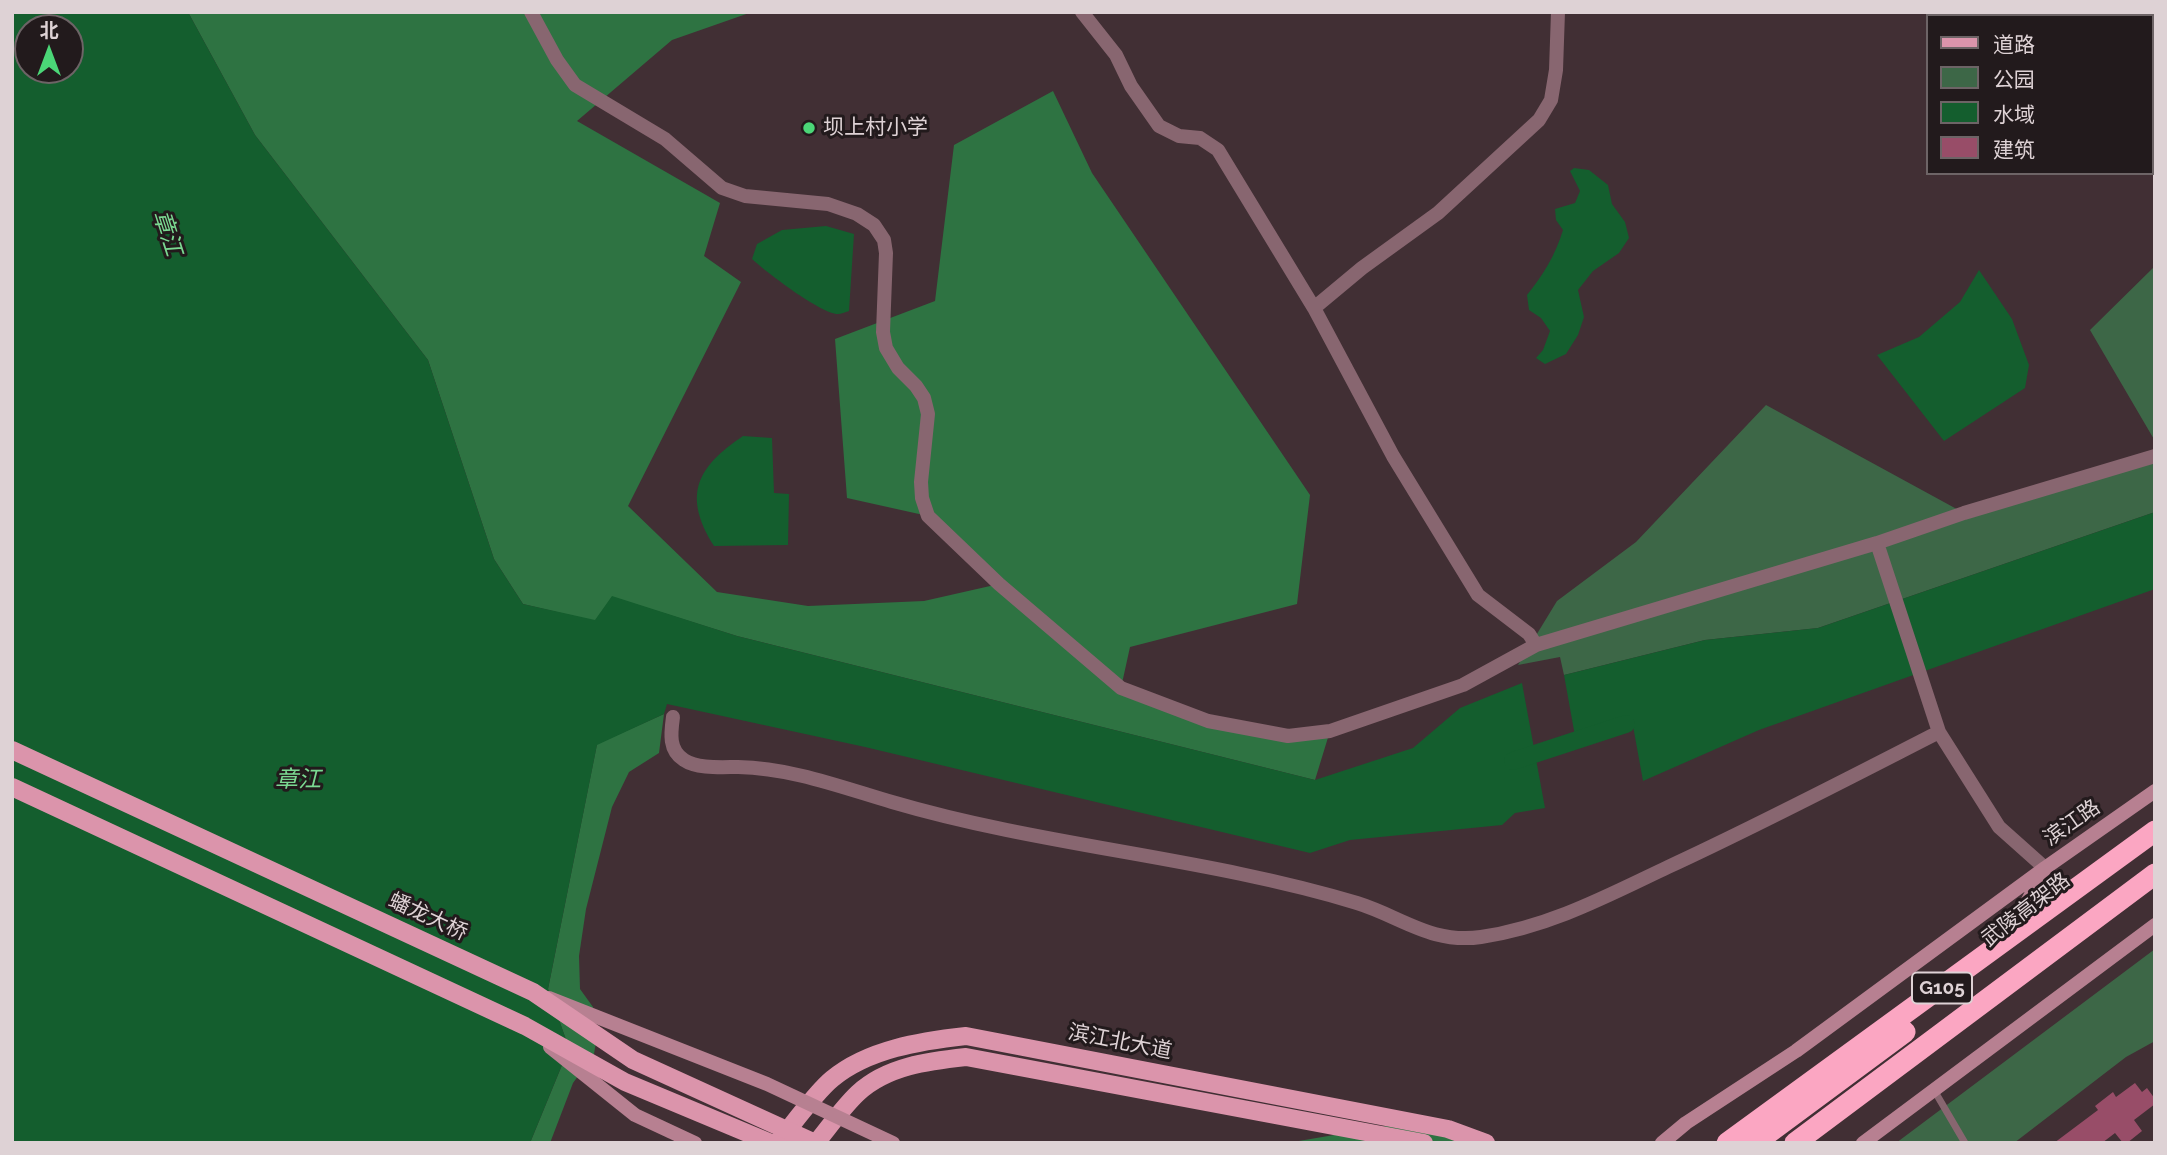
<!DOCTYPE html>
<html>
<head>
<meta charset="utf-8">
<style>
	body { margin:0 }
	#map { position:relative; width:2167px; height:1155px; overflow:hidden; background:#412f34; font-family:Raleway,"Noto Sans SC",sans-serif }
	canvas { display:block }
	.frame { position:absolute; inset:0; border:14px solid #ded2d5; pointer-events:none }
	.legend { position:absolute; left:1926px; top:14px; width:228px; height:161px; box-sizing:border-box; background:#221a1c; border:2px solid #6d6466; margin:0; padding:9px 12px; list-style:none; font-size:21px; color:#ded2d5 }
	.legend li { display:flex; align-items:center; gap:14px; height:35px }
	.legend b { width:35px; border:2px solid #6d6466 }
	.north { position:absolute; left:14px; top:14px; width:70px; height:70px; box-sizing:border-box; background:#221a1c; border:2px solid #6d6466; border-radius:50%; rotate:0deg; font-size:19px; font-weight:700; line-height:28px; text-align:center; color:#ded2d5 }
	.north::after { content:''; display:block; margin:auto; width:24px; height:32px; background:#4bd677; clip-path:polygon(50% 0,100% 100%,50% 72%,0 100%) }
</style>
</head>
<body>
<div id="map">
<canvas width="2167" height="1155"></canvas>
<div class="frame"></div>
<ul class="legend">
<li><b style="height:9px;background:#db94ab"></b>道路</li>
<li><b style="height:19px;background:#3d6747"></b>公园</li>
<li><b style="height:19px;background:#145e2e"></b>水域</li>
<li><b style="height:19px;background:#984d68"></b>建筑</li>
</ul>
<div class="north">北</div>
</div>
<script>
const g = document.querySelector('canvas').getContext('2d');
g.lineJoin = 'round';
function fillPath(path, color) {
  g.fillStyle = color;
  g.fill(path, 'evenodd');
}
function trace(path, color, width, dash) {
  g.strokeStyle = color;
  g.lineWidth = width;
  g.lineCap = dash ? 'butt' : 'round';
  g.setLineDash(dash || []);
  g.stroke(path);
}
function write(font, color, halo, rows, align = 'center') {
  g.font = font + ' Raleway,"Noto Sans SC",sans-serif';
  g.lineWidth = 6;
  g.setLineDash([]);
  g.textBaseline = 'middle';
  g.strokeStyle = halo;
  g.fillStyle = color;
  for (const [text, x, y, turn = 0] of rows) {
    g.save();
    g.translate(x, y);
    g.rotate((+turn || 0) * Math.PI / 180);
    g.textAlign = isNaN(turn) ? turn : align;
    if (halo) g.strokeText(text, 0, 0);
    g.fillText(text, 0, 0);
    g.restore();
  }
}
const green = new Path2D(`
	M2155,266V441L2090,330Z
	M1766,405L1964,513L2155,456V512L1818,628L1705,640L1564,675L1560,657L1518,665L1557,601L1636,542Z
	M2155,949V1041L2126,1057L2014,1143H1896Z`);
const forest = new Path2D(`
	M188,12H752L672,40L577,121L720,203L704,256L741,282L628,506L717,592L808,606L924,601L999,584L928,516L847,498L835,339L935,301L954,145L1053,91L1092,173L1310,495L1297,604L1130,647L1121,688L1208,721L1288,736L1330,731L1315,780L737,636L612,597L595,621L523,604L494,559L428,360L255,135Z
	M664,714L659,753L629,772L612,807L586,909L579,956L580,989L593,1007L597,1036L594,1054L573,1083L550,1143H530L569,1048L548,989L597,744Z
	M1387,1126L1483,1143H1287Z`);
const water = new Path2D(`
	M12,12H188L255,135L428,360L494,559L523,604L595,620L612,596L737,636L1315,780L1413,748L1460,708L1522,683L1545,808L1515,813L1502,825L1350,840L1310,853L865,747L667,704L664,714L597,745L548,989L569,1048L530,1143H12ZM28,28H70V70H28Z
	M1574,168L1589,170L1608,185L1612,204L1625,222L1629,238L1619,253L1593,271L1578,290L1584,317L1578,335L1566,354L1545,364L1536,358L1543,350L1550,331L1541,318L1529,310L1527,295C1543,275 1555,256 1563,230L1556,220L1555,209L1575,203L1580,191L1570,171Z
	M826,226L854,234L849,311C845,312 841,314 838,314C821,314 766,272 752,259L757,244L782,230Z
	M1979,270L2012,319L2029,365L2025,388L1944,441L1877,355L1919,337L1960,302Z
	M743,436L772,438L774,493L789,494L788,545L714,546C682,495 697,467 743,436Z
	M2155,512V589L1759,730L1643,781L1633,726L1575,736L1564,675L1705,640L1818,628Z`);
const canal = new Path2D(`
	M1513,761L1626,724`);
const building = new Path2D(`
	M2135,1083L2142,1092L2147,1088L2155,1099V1104L2134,1120L2142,1131L2127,1143H2123L2115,1133L2102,1143H2054L2098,1110L2095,1106L2113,1092L2116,1097Z`);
const lane = new Path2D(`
	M1934,1090L1965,1143`);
const street = new Path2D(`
	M531,12L557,60L575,85L665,139L722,188L745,196L828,204L857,214L874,225L884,240L886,253L883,332L886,348L898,368L916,386L924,398L928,414L921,482L922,498L928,516L999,584L1121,688L1208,721L1288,736L1330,731L1463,685L1536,645
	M1082,12L1116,55L1131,86L1159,126L1179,136L1200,138L1218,150L1314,308L1393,456L1478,595L1529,634L1536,645L1877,543L1964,513L2155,456
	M1314,308L1362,268L1438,213L1539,120L1551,100L1556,70L1558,12
	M1877,543L1939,732L1999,827L2045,868
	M673,717C671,732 668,750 684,760C697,769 722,767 738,767C791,768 841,787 892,802C1045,847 1205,857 1357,903C1402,917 1431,944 1481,937C1549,927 1607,896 1668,867C1759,825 1849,778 1939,732`);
const secondary = new Path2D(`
	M2012,931L2045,868L2155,791
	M550,1047L635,1115L695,1143
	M1662,1143L1686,1123L1796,1051L2045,868
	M1863,1143L2155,925`);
const primary = new Path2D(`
	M12,787L525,1026L625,1082L771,1143
	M779,1141C793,1124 816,1092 832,1079C868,1049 921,1041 966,1036L1448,1129L1486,1143
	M816,1143C830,1126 843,1107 858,1093C887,1066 929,1061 966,1057L1424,1143`);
const highway = new Path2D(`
	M1727,1143L2155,831
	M1755,1143L1905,1032
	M1795,1143L2155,874`);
const secondaryBridge = new Path2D(`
	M549,998L767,1084L893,1143`);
const primaryBridge = new Path2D(`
	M12,750L533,992L633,1060L815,1143`);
const markers = [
	[809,128,7,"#4bd677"]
];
const shields = [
	[1942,988,60]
];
const shieldNames = [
	["G105",1942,988]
];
const poiNames = [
	["坝上村小学",823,128]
];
const streetNames = [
	["滨江路",2072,823,-35],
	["武陵高架路",2026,910,-38],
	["蟠龙大桥",428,917,25],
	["滨江北大道",1120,1042,11]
];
const waterNames = [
	["章江",167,233,72],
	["章江",298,780]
];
fillPath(green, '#3d6747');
fillPath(forest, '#2e7342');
fillPath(water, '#145e2e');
trace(canal, '#145e2e', 18);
fillPath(building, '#984d68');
trace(lane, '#886670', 7);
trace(street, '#886670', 14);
trace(secondary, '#b78091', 14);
trace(primary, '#db94ab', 18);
trace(highway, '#fba6c2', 21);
trace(secondaryBridge, '#b78091', 14);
trace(primaryBridge, '#db94ab', 18);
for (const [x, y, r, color] of markers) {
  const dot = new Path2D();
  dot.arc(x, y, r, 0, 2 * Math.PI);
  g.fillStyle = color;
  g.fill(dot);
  trace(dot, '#221a1c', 2.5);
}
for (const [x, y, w] of shields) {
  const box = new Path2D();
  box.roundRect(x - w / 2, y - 15.5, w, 31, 5);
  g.fillStyle = '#221a1c';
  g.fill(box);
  trace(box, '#ded2d5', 2);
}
write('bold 19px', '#ded2d5', null, shieldNames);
write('21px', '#ded2d5', '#221a1c', poiNames, 'left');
write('21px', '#ded2d5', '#221a1c', streetNames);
write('italic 23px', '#7bd992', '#221a1c', waterNames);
</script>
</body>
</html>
